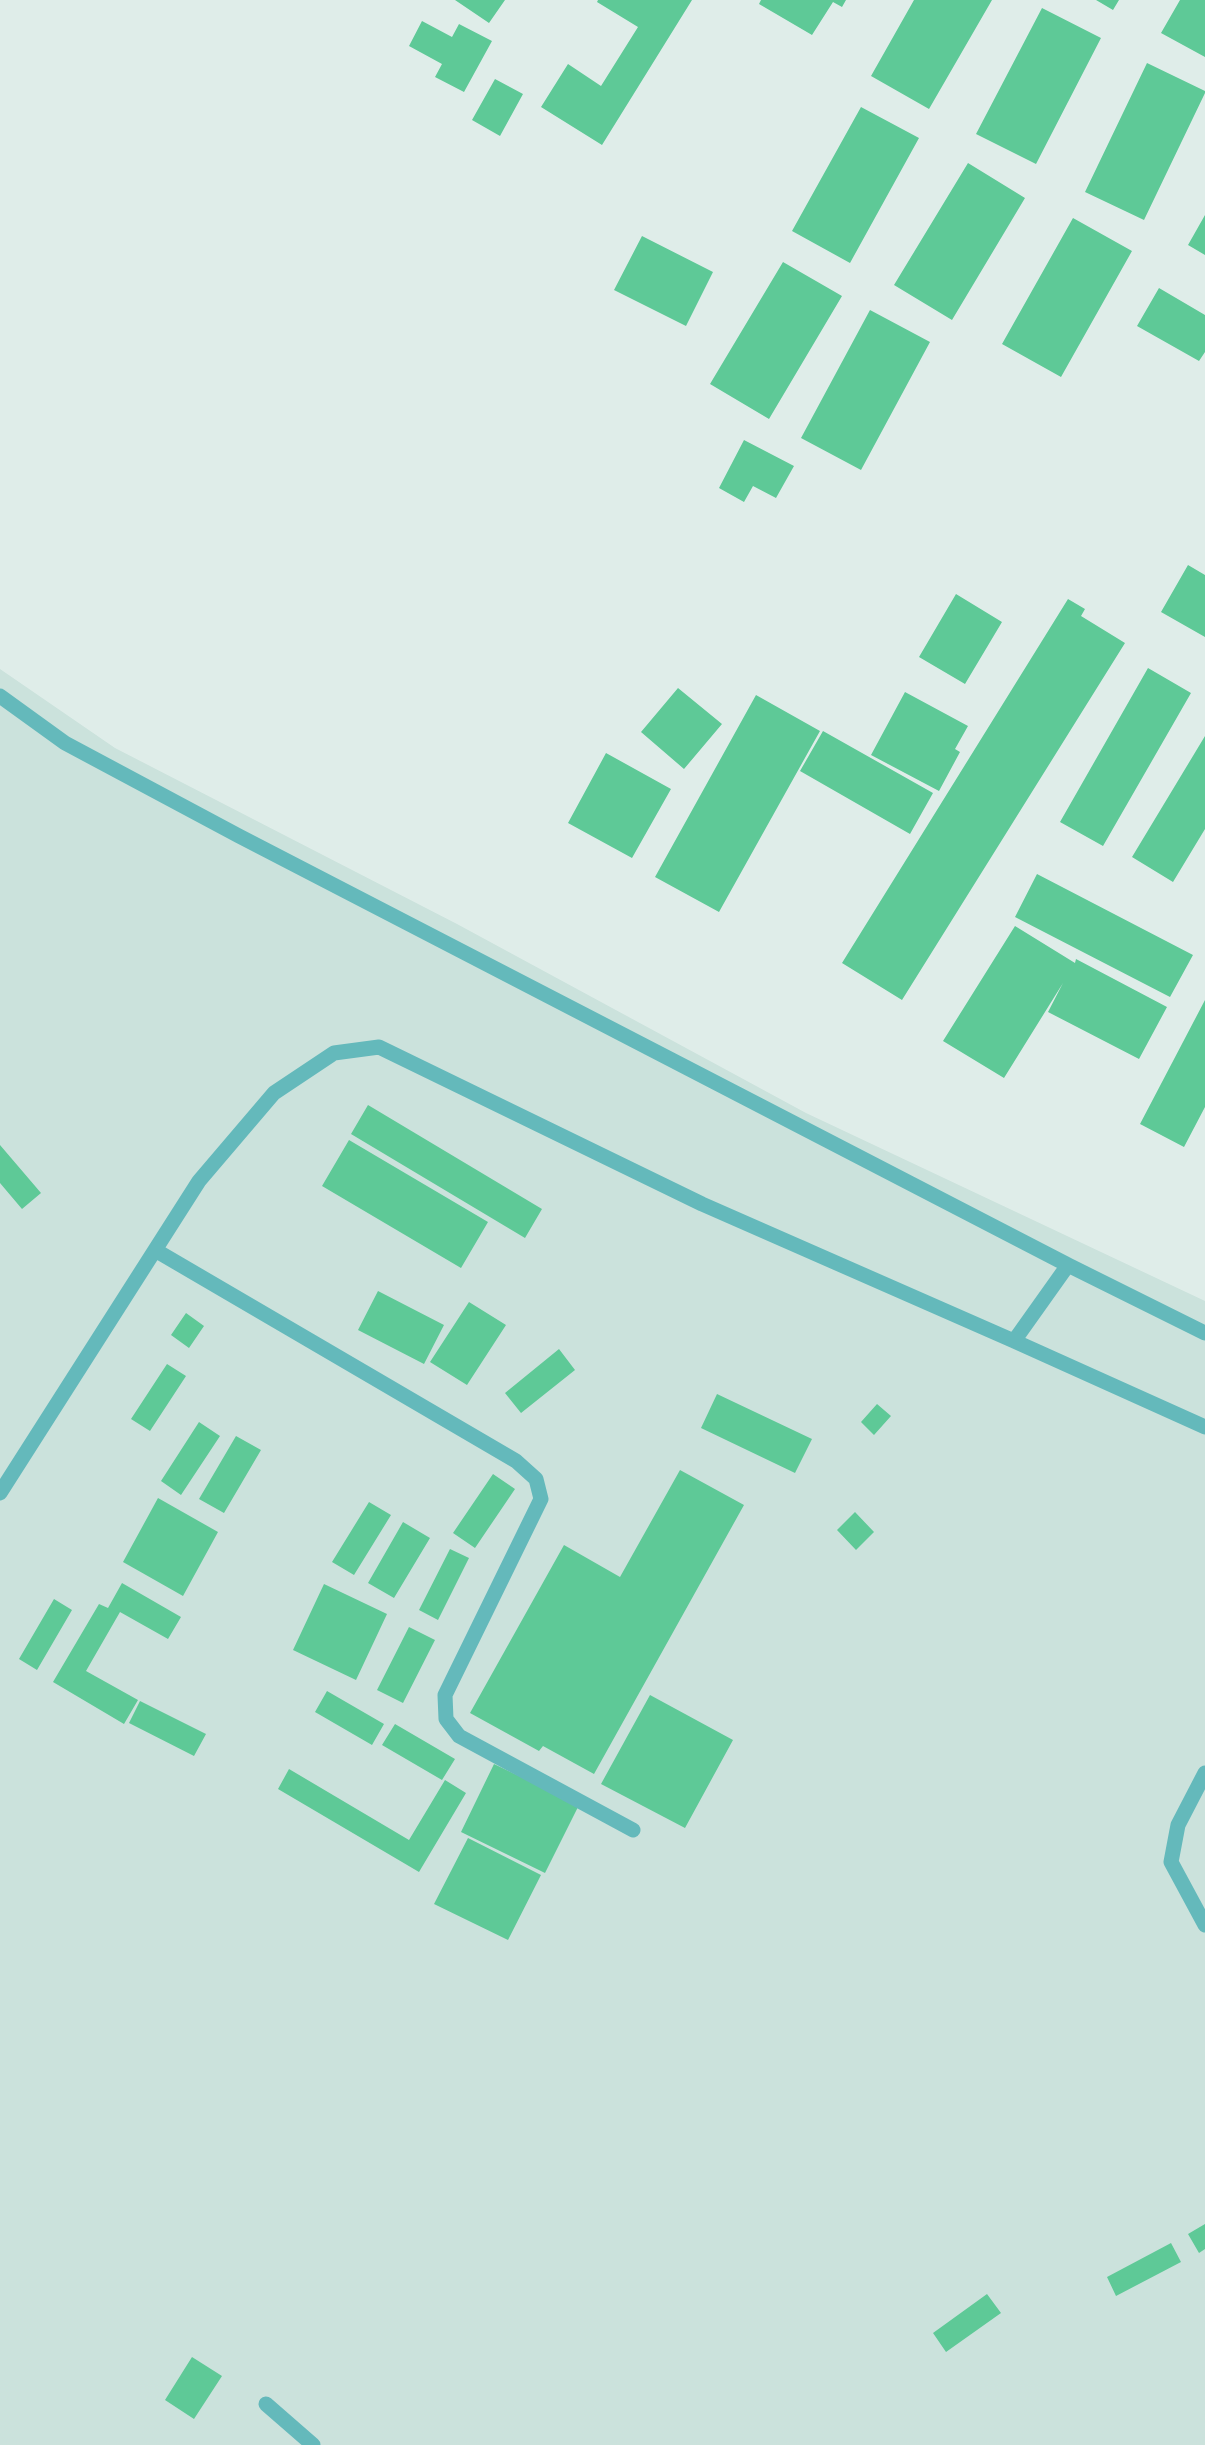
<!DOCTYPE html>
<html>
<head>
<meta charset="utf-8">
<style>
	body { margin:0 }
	canvas { display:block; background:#dfede9 }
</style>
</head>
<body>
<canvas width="1205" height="2445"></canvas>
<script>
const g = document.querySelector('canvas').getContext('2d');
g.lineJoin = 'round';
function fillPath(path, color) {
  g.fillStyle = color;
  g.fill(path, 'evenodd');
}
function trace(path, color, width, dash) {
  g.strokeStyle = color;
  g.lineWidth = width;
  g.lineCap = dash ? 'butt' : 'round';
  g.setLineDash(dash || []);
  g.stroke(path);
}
const built = new Path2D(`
	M0,669L115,748L457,924L806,1113L1205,1301V2445H0Z`);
const building = new Path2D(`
	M455,0H505L489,23Z
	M598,0H692L602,145L541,107L568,64L601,86L638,27L597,2Z
	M761,0H846L842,7L833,2L812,35L759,4Z
	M914,0H992L929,109L871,76Z
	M1096,0H1119L1113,10Z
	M1180,0H1205V57L1161,33Z
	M1042,8L1101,38L1036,164L976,134Z
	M422,21L452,37L459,24L492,41L464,92L435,77L442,64L409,46Z
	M1147,63L1205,91V93L1144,220L1085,192Z
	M495,79L523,94L500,136L472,120Z
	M861,107L919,138L850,263L792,231Z
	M968,163L1025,198L952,320L894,285Z
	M1205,215V255L1188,245Z
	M1073,218L1132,251L1061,377L1002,344Z
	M642,236L713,272L686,326L614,290Z
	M783,262L842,296L769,419L710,384Z
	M1159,288L1205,315V352L1199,361L1137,326Z
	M870,310L930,342L861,470L801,438Z
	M744,440L794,466L776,498L753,486L744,502L719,488Z
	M1188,565L1205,575V637L1161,612Z
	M956,594L1002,622L965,684L919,657Z
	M1068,599L1085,609L1081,616L1125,643L902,1000L842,963Z
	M1148,668L1191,693L1103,846L1060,822Z
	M678,688L722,724L684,769L641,732Z
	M905,692L968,726L955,749L960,752L939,791L871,755Z
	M756,695L820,731L719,912L655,877Z
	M823,731L933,793L910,834L800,771Z
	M1205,736V829L1173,882L1132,857Z
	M606,753L671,789L632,858L568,823Z
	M1037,874L1193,955L1170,997L1015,917Z
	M1015,926L1075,963L1076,959L1167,1007L1139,1059L1048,1012L1063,983L1004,1078L943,1041Z
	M1205,1000V1107L1184,1147L1140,1124Z
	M368,1105L542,1209L525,1238L351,1134Z
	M349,1140L488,1222L461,1268L322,1186Z
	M0,1145L41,1193L22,1209L0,1183Z
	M378,1291L444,1325L424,1364L358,1330Z
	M469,1302L506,1325L467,1385L430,1362Z
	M186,1313L204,1326L189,1348L171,1335Z
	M559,1349L575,1370L521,1413L505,1393Z
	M167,1364L186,1376L150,1431L131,1419Z
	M717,1394L812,1439L795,1473L701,1428Z
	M877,1404L891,1416L874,1435L861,1422Z
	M199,1422L220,1436L181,1495L161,1481Z
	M236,1436L261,1450L224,1513L199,1499Z
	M680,1470L744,1505L594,1774L543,1746L539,1751L470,1713L564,1545L620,1577Z
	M493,1474L515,1489L475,1548L453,1533Z
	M158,1498L218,1532L183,1596L123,1562Z
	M369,1502L391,1515L354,1575L332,1562Z
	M855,1512L874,1532L856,1550L837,1530Z
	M403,1522L430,1538L394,1598L368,1583Z
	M450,1549L469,1558L438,1620L419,1610Z
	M122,1583L181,1617L168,1639L120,1612L86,1671L138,1700L124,1724L53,1682L99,1604L108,1608Z
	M324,1584L387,1614L356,1680L293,1650Z
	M54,1599L72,1610L37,1670L19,1659Z
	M409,1627L435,1640L403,1703L377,1690Z
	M327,1691L384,1724L372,1745L315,1712Z
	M650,1695L733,1740L685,1828L601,1784Z
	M140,1701L206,1734L194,1756L129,1723Z
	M395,1724L455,1759L442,1780L382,1745Z
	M494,1764L579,1805L545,1873L461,1832Z
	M289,1769L409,1840L445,1780L466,1793L419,1872L278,1789Z
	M468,1838L541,1875L508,1940L434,1904Z
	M1205,2224V2249L1199,2253L1188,2234Z
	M1171,2243L1181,2262L1116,2296L1107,2277Z
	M987,2294L1001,2313L946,2352L933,2333Z
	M192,2357L222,2376L194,2419L165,2400Z`);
const minor = new Path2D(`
	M0,696L65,743L239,836L1068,1265
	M155,1250L516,1461L536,1479L541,1499L445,1695L446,1719L459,1736L633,1830
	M1014,1341L1205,1427
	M0,1493L199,1181L274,1093L334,1053L379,1047L702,1204L1014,1341L1068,1265L1205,1333
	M1205,1773L1178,1825L1171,1862L1205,1925
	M266,2404L313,2445`);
fillPath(built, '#cbe2dc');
fillPath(building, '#5ec997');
trace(minor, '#64b9bb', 15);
</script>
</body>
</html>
